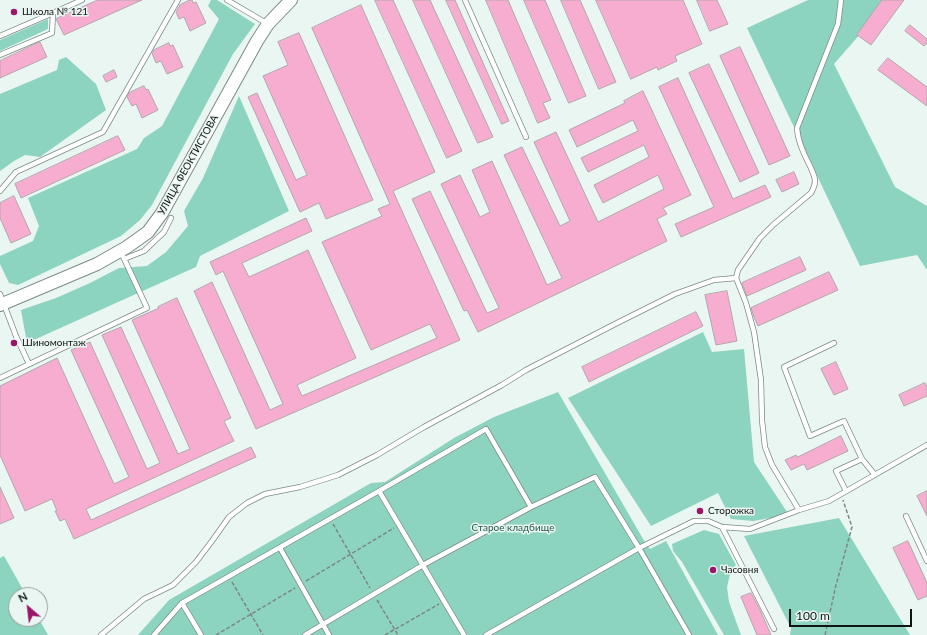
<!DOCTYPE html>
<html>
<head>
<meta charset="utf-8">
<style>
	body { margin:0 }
	#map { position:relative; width:927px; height:635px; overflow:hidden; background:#eaf6f2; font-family:Lato,sans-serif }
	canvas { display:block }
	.north { position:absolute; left:8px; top:587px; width:40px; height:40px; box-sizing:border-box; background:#eaf6f2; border:1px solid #939c99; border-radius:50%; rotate:332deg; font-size:11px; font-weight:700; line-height:16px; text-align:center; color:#101413 }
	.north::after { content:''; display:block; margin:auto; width:14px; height:18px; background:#9b1568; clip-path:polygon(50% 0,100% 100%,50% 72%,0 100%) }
	.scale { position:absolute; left:789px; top:609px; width:123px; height:18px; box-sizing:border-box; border:2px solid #101413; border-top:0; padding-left:5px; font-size:12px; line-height:14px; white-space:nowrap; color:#101413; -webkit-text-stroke:3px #eaf6f2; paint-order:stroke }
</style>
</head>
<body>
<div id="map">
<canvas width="927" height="635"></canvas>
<div class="north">N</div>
<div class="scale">100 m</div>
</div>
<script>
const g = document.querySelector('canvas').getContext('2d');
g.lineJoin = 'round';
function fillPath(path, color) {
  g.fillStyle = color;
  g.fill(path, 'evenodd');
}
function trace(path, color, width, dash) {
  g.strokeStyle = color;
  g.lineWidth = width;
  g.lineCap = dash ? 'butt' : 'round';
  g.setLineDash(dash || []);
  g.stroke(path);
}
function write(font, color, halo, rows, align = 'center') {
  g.font = font + ' Lato,sans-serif';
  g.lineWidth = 3;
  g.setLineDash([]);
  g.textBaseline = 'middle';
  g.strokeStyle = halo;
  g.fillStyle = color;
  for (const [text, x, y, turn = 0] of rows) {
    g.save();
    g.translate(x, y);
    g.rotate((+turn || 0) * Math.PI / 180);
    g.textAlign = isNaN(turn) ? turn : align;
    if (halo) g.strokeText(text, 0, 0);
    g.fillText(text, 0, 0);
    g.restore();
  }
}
const green = new Path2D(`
	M211,0H217L255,24L233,54L152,205L140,220L121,236L18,285L9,283L0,264V256L33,241L39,226L28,198L137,149L144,138L162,126L219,19L208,6Z
	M808,0H890L834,64L895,187L927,206V270L917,255L860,266L747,28Z
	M48,19V29L0,51V40Z
	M66,57L96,84L106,110L40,157L25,155L14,161L0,171V94L57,70L59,60Z
	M239,96L289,211L200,256L196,267L27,343L21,310L56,298L90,283L119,268L147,266L166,252L188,226L184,211L203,178Z
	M703,332L712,352L744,349L754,462L789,515L753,521L731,519L718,493L651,526L568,398Z
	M558,392L646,544L650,549L666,541L718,635H138L169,600L371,483L385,482L454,438L494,417Z
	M839,518L910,635H790L791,628L744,536Z
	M704,530L719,534L736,565L731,570L727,587L729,602L741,635H724L682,562L673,551L672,544Z
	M4,556L26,595H16V619H39L48,635H0V558Z`);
const building = new Path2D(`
	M98,0H142L64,35L56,19Z
	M190,0H192L193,3L196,2L206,23L190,31L184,17L179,19L176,12L180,5Z
	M375,0H393L462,151L447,158Z
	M413,0H430L493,137L478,143Z
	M446,0H455L509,121L502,124Z
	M486,0H508L551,100L543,103L550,118L538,123Z
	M524,0H545L586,96L569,103Z
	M561,0H580L616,82L599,89Z
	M596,0H683L702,44L675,56L677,61L658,70L657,67L631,79Z
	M697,0H717L728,24L710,31Z
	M882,0H904L871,45L857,35Z
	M361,5L435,172L393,191L460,340L256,429L194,291L212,282L270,410L283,404L223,271L216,275L210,262L306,218L312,231L242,263L249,277L308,250L356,358L297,385L302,396L437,338L430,324L371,350L322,242L382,216L378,209L390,204L312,28Z
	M910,25L927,39V43L924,46L905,31Z
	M299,33L373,200L326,219L319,203L300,212L248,97L257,93L296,180L307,175L263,76L288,65L278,42Z
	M40,42L47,57L0,78V61Z
	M169,43L170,46L173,45L183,67L167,74L161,61L156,63L152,53L154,50Z
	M740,47L790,156L769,165L720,56Z
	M888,58L927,87V106L878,70Z
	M709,64L759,173L740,182L689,73Z
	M114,70L117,77L106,82L103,76Z
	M678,78L733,199L765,185L771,197L681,237L675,224L714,207L659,87Z
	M144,86L146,90L148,89L158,110L142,118L136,104L132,106L127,97L129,93Z
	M643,91L691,195L663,208L667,214L657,219L667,241L478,332L467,310L464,311L412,199L430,191L487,313L499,308L441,184L460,175L480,217L490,212L472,170L492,161L547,285L562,278L504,155L522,147L560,226L570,221L534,142L556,132L598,222L664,189L658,175L603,203L594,185L649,157L644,145L588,172L581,158L638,131L633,120L577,147L569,130L625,103L624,101Z
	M118,136L125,150L21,198L15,184Z
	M794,172L799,184L782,192L776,180Z
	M14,196L31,234L11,243L0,218V203Z
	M800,257L806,270L747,296L742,283Z
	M829,272L838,290L758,326L754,317L751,308Z
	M727,291L737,341L716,345L705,295Z
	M177,298L231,418L224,421L234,441L86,509L91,520L251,447L256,457L74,539L65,519L60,521L55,511H57L52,499L25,511L0,455V386L57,358L114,484L129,477L71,350L90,342L147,469L160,463L102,335L121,327L178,454L190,449L132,320L159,308L158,307Z
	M696,312L703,326L589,382L582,367Z
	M836,362L848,389L834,395L821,369Z
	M925,383L927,387V396L904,406L899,395Z
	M841,436L848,451L807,470L804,464L791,470L785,460L796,455L797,457Z
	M0,487L14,518L0,524Z
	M927,491V516L917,496Z
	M908,541L927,583V596L918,600L893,548Z
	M751,593L760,610L771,635H757L741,597Z`);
const path = new Path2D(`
	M333,524L370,588
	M306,581L394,528
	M232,582L263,635
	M377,600L398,635
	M216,635L295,588
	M385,635L439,604
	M825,635L836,585L852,527L843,500`);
const lane = new Path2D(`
	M227,0L268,24
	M465,0L526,137
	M0,36L53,13
	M0,55L52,33L53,13L82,0
	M0,191L16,172L103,132L178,0
	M124,259L144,251L164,232L171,218
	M0,294L16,336L29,364
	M834,343L784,367L810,436L844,421L862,459
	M0,378L147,308L121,252
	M379,491L486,429L531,507
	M846,491L836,471L862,459L875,475
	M799,510L772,465L765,447L762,420L761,380L754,332L746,303L736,278L738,270L760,238L773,225L811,193C813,189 815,186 815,181C815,176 812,171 810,166C804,154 798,142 797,128L838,24L841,0
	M906,516L927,561
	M722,527L774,629
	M280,548L329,635
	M182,603L201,635
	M101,635L144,599L173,585L196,562L212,541L229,517L247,503L265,494L300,487L338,475L377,455L424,427L502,385L526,370L619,322L675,294L714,280L736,278
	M154,635L182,603L379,491L464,635
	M305,635L423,565L531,507L595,477L639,548L689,635
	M486,635L639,548L694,521H708L722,527L750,529L799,510L829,501L927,445`);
const secondary = new Path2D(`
	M0,305L97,264L127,247L148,232L162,213L257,41L268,24L291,0`);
const markers = [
	[14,12,4,"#9b1568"],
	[14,343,4,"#9b1568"],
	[700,511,4,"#9b1568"],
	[713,570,4,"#9b1568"]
];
const poiNames = [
	["Школа № 121",22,12],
	["Шиномонтаж",22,343],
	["Сторожка",708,511],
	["Часовня",721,570]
];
const streetNames = [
	["УЛИЦА ФЕОКТИСТОВА",188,165,-61]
];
const parkNames = [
	["Старое кладбище",513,528]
];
fillPath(green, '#8cd4c0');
fillPath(building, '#f6adcf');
trace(building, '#b2a7ac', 1);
trace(lane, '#7e8986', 6);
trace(secondary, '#7e8986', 14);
trace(path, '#7e8684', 1.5, [4, 2]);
trace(lane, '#fff', 4.5);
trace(secondary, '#fff', 12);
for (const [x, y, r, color] of markers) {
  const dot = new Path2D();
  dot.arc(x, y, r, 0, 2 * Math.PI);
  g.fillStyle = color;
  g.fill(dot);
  trace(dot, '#eaf6f2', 1.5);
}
write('10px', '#101413', '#eaf6f2', poiNames, 'left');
write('10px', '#101413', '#eaf6f2', streetNames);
write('10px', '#265a4d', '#eaf6f2', parkNames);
</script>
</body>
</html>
